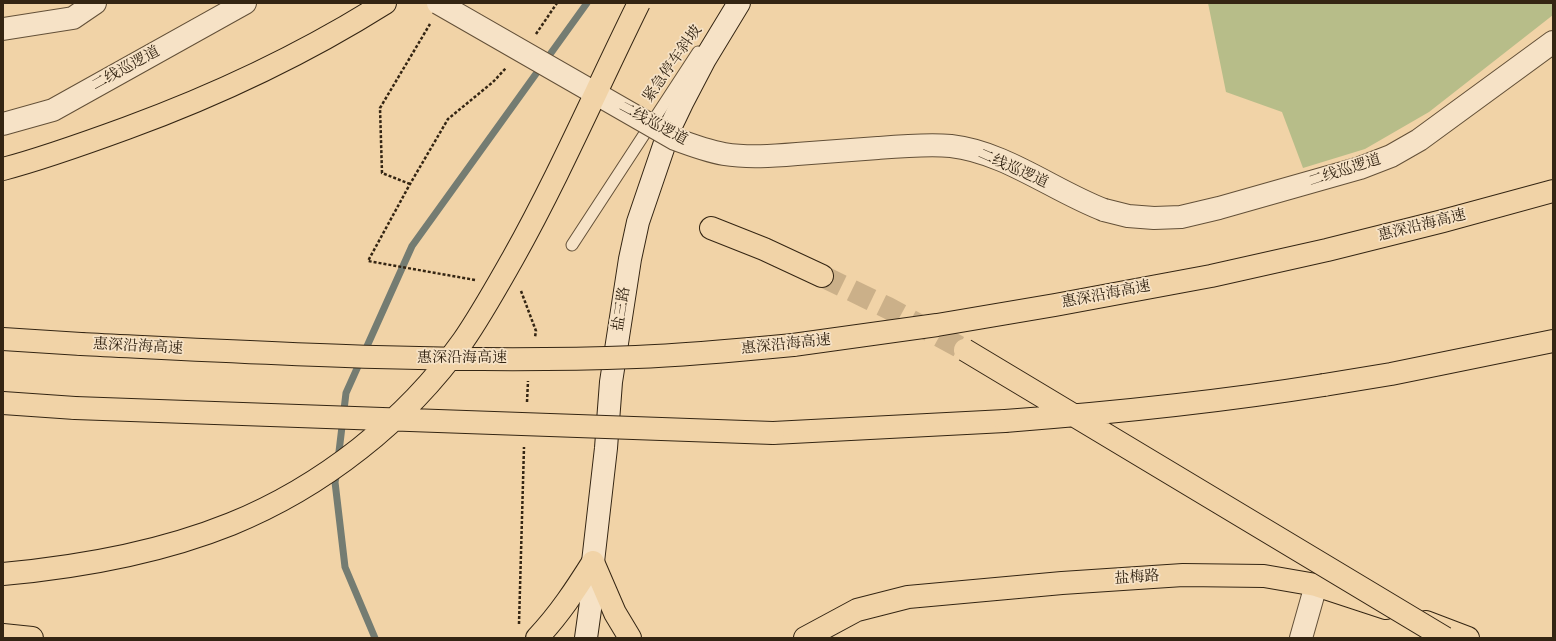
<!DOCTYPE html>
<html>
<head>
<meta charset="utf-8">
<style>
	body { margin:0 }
	#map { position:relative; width:1556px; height:641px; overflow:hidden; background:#f1d3a7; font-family:"Libre Bodoni",serif }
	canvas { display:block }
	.frame { position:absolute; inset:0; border:4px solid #342513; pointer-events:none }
</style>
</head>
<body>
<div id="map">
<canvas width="1556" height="641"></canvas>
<div class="frame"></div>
</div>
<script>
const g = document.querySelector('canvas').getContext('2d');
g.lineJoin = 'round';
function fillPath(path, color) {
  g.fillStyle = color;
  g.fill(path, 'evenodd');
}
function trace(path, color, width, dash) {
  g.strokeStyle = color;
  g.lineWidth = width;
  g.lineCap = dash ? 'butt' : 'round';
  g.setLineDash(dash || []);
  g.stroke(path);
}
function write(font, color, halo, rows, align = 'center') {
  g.font = font + ' "Libre Bodoni","Noto Serif SC",serif';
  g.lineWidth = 3.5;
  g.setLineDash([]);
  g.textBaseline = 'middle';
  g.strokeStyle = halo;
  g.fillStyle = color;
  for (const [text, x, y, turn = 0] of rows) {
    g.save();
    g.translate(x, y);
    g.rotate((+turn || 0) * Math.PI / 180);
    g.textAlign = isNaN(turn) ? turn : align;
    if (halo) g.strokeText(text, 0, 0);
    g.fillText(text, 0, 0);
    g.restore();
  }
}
const green = new Path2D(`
	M1208,3H1553V15L1429,112L1365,149L1303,168L1282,112L1226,92Z`);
const stream = new Path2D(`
	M338,460L346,393L412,246L587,3
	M337,472L335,482L345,567L375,638`);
const motorwayTunnel = new Path2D(`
	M822,276L888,308L965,350`);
const path = new Path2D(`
	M536,34L557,3
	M410,184L382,173L380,108L430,24
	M475,280L368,261L410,184L448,119L493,82L506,68
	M521,291L536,331L535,337
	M527,402L528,381
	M519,624L524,447`);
const service = new Path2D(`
	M572,245L698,52`);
const minor = new Path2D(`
	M3,29L73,18L95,3
	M3,124L53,110L245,3
	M1104,210L1128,216L1154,218L1181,217L1219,208L1360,168L1391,156L1419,140L1553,42`);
const tertiary = new Path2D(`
	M1301,638L1316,585`);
const secondary = new Path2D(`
	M586,638L592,595L593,562L606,448L611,382L630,259L638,222L670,128L682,103L705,59L739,3`);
const primary = new Path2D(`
	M593,562L615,613L630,638
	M1426,622L1468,638
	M537,638C559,615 576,589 593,562
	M805,638L857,610L908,597L1062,583L1183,575L1264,576L1316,585L1386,608`);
const motorway = new Path2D(`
	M3,169C45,158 86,143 127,128C217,95 304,54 385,3
	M711,228L764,249L822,276
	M3,339L81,344
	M793,345L937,325L1055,305L1211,276L1327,250L1443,221L1553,191
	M1324,385L1391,374L1553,341
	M3,403L75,408
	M773,433L1005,421
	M3,635L32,638`);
const minorBridge = new Path2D(`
	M438,3L675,139C691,145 707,151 724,154C748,158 773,156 797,154C824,152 851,150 878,148C903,146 927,144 951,146C1005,152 1054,191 1104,210`);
const motorwayBridge = new Path2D(`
	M81,344C266,353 451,364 636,357C689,355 741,350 793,345
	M965,350L1445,638
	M75,408L773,433
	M1005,421C1111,413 1218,402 1324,385
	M3,574C80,567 159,553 231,524C322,487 406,421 463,341C481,315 497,286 513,258C559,176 597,88 639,3`);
const streetNames = [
	["紧急停车斜坡",673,64,-55],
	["二线巡逻道",126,69,-29],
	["二线巡逻道",653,124,28],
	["二线巡逻道",1013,169,24],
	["二线巡逻道",1345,171,-18],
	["惠深沿海高速",1422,226,-14],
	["惠深沿海高速",1106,295,-11],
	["盐三路",622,309,-81],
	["惠深沿海高速",786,345,-6],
	["惠深沿海高速",138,347,3],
	["惠深沿海高速",462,358],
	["盐梅路",1137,578,-4]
];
fillPath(green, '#b7bd89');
trace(stream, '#747c72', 7);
trace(motorwayTunnel, '#cbb089', 22, [22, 11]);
trace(service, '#635038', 13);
trace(minor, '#635038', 24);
trace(tertiary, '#635038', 24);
trace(secondary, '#342513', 24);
trace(primary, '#342513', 24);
trace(motorway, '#342513', 24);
trace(path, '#342513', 2.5, [3, 2]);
trace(service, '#f6e2c6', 11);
trace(minor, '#f6e2c6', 22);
trace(tertiary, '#f6e2c6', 22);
trace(secondary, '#f6e2c6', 22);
trace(primary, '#f1d3a7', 22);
trace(motorway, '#f1d3a7', 22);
trace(minorBridge, '#635038', 24, []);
trace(motorwayBridge, '#342513', 24, []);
trace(minorBridge, '#f6e2c6', 22);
trace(motorwayBridge, '#f1d3a7', 22);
write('15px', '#342513', '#f6e2c6', streetNames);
</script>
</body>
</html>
